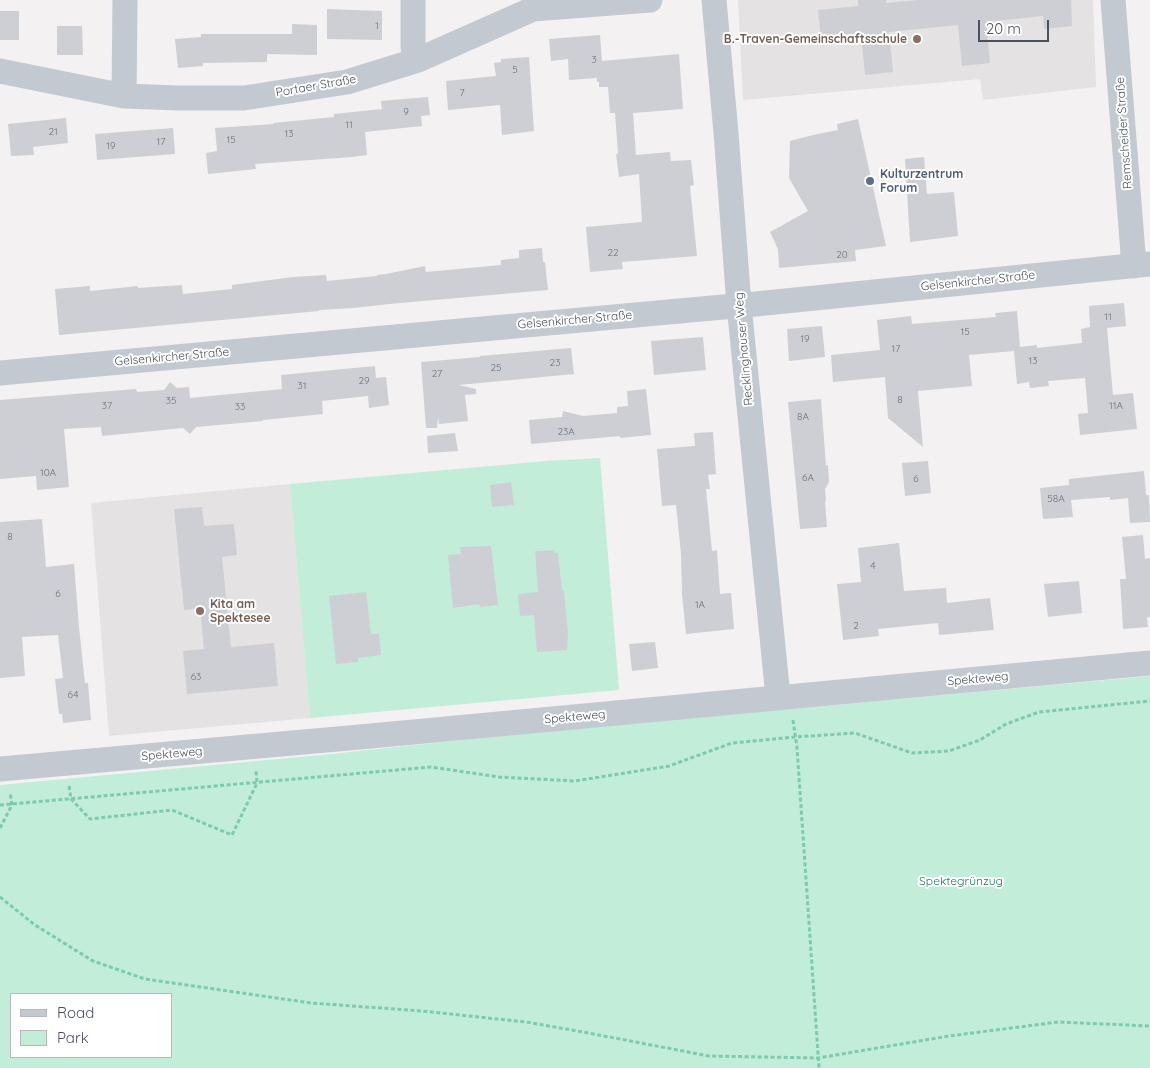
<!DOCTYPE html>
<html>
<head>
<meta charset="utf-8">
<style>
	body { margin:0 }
	#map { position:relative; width:1150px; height:1068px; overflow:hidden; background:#f3f1f1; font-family:Quicksand,sans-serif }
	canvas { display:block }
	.legend { position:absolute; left:10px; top:993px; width:162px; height:65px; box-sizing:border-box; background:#fff; border:1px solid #b6b9be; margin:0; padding:6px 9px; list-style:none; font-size:15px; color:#49515d }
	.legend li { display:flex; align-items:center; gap:10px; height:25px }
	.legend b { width:25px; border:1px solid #b6b9be }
	.scale { position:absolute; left:978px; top:20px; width:71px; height:22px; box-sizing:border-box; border:2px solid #49515d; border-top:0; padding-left:6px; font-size:15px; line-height:18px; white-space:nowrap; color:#49515d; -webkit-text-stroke:4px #fff; paint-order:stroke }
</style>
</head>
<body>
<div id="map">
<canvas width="1150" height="1068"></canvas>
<ul class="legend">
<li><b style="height:6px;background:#c2c9d1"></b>Road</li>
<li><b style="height:14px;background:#c2edd9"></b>Park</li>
</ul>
<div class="scale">20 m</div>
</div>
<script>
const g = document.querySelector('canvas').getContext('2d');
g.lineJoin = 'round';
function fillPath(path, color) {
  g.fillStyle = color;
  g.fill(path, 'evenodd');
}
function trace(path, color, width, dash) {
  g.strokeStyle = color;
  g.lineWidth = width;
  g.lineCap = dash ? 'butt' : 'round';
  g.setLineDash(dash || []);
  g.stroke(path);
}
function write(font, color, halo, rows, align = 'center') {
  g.font = font + ' Quicksand,sans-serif';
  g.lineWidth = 4;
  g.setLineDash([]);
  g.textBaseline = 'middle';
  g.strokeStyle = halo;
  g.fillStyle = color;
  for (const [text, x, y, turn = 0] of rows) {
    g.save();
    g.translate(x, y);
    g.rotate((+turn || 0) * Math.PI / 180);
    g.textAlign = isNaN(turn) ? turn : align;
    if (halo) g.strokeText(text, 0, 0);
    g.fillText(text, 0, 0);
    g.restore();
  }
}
const education = new Path2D(`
	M738,0H1093L1096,87L983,100L980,79L743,100Z
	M290,484L310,718L109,736L91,503Z`);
const green = new Path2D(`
	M600,458L619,690L310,718L290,484L546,461Z
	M1150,676V1068H0V785L332,754L367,750L761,709L782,710ZM11,994H171V1057H11Z`);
const building = new Path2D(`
	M858,0H886V3L919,0H1071L1072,26L1044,29L1043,16L986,22L990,63L962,66L958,25L889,32L893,72L865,75L861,35L821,39L818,10L858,6Z
	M327,9L382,11V40L327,39Z
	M0,11H19V40H0Z
	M292,24L317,25V55L267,54V62L203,63V66L178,68L175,39L201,37V34H292Z
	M57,26H82L83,55H57Z
	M600,35L602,61L679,54L683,109L633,113L636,155L670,152L671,161L691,160L694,185L690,186L697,256L622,262L623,269L590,272L586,227L642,222L639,174L619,177L616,154H618L615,113H610L608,87H599V82H597V78L569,80L568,59L551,61L549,39Z
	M529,57L534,131L502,135L500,105L448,110L446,81L496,76L494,63L501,62V59Z
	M428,97L430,115L421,116L422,126L365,132L367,155L352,157L255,164L256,169L208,174L206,153L217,151L215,128L274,124L273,123L334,117V114L382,109L381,101Z
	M66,118L68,143L33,147L34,155L11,156L8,124Z
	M858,119L886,246L855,250L856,261L779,268L778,249L770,232L808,211L789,178L790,141L813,135L838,130L837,124Z
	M173,128L175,154L97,160L95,134Z
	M924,157L927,194L954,192L958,236L910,242L905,159Z
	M542,248L543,262H545L548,290L389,304L354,308L319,310V311L59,335L55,289L90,286V291L138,286V288L182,285L183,294L232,289V285L293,277L326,275L327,281L377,276V275L386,274L425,266L426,272L501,265V260L519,258V250Z
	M1124,303L1126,326L1107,328L1113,395L1133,393L1137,429L1080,435L1078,414L1088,413L1085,378L1048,381L1049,386L1030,388L1029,382L1017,384L1014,351L969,355L972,386L918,391L923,447L888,418L885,377L833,382L831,355L880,350L877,320L911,316L912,324L996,317L995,313L1017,311L1020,347L1037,345V348L1082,343L1081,329L1090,327L1089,306Z
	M822,326L825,357L789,361L787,329Z
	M703,337L706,370L654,375L651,341Z
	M571,348L574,374L459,385L476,389V394L465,395L468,421L439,424L438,417L437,428H426L421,362L480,357V356Z
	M375,366L376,378L386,377L389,405L369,408L368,396L322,401L323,414L263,420V421L196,427L190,434L183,428L102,436L101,427L64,429L69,487L37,490L36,476L0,479V400L136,389L137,392L164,390L170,382L177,388L189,387L190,398L282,389L281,375Z
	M646,389L651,435L620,438V436L531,444L529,420L562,417L563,411L583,416L617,413V407L628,406L627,391Z
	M821,399L826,466L828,465L829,482L825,489L826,501H825L827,527L800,529L788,402Z
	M713,432L716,474L708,475L710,489H706L712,551L717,550L720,594L731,593L734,629L686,634L682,594L681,554L676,505L662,506L657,449L695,446L694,433Z
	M455,433L458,451L428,453L427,436Z
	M928,461L931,493L905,496L902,463Z
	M1144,471L1146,495H1149L1150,522L1130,523L1128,498L1110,500V497L1071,500L1073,517L1043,519L1040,488L1069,485V479Z
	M511,482L514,505L492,507L490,485Z
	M202,507L204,526L234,524L237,555L222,557L231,647L274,643L278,686L187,694L183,651L204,649L200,608L184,610L174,509Z
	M42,519L46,567L74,564L79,627L85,683H88L91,720L63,723L62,714H59L55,679L63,678L58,635L22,637L25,676L0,678V522Z
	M1143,535L1145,559L1150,558V617H1147L1148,627L1123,629L1120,579H1126L1122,537Z
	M899,543L904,591L946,588L947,603L990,598L994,630L939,635L938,623L878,629L879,636L843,640L837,584L861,582L858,548Z
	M491,546L498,605L480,607L479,604L453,608L448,555L461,554L460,547Z
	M554,550V553H558L562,591L564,590L568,635L567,650L537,652L534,615L520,616L518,594L538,592L535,551Z
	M1079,581L1082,613L1048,617L1044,584Z
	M366,592L371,634H379L381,655L358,658V662L336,664L329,596Z
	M655,642L658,668L632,671L629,644Z`);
const path = new Path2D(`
	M793,720L797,748L819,1068
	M69,786L71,799L90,819L172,810L232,835L257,783L256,770
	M0,805L431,767L499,777L575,781L669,766L732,743L795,737L855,733L912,753L949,751L980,740L1006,724L1039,712L1150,701
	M0,828L12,805L10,792
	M0,897L35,925L93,961L145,979L311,1003L422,1011L526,1022L583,1032L709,1056L818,1058L949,1036L1058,1022L1150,1026`);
const minor = new Path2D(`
	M413,0V47L418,60
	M714,0L726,133L739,305L778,697
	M1113,0L1134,266
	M0,71L124,96L179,98H244L347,82L418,60L533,9L650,0
	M124,96L125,0
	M0,373L756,304L1150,264
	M0,769L371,736L1150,663`);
const markers = [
	[917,39,5,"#8d6e63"],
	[870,181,5,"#5c6f8a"],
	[200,611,5,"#8d6e63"]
];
const numberNames = [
	["1",377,26],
	["3",594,60],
	["5",515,70],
	["7",462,93],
	["9",406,112],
	["11",349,125],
	["21",53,132],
	["13",289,134],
	["15",231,140],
	["17",161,142],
	["19",111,146],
	["22",613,253],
	["20",842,255],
	["11",1108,317],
	["15",965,332],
	["19",805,339],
	["17",896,349],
	["13",1033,361],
	["23",555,363],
	["25",496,368],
	["27",437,374],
	["29",364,381],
	["31",302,386],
	["8",900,400],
	["35",171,401],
	["37",107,406],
	["11A",1116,406],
	["33",240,407],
	["8A",803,417],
	["23A",566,432],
	["10A",48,473],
	["6A",808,478],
	["6",916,479],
	["58A",1056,499],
	["8",10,537],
	["4",873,566],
	["6",58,594],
	["1A",700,605],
	["2",856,626],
	["63",196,677],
	["64",73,695]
];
const educationNames = [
	["B.-Traven-Gemeinschaftsschule",907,39],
	["Kita am",210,604,"left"],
	["Spektesee",210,618,"left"]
];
const streetNames = [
	["Portaer Straße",316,86,-10],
	["Remscheider Straße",1124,133,-94],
	["Gelsenkircher Straße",978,281,-6],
	["Gelsenkircher Straße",575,320,-5],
	["Recklinghauser Weg",744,349,-95],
	["Gelsenkircher Straße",172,357,-5],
	["Spekteweg",978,679,-5],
	["Spekteweg",575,717,-5],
	["Spekteweg",172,754,-5]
];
const serviceNames = [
	["Kulturzentrum",880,174],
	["Forum",880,188]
];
const parkNames = [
	["Spektegrünzug",961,881]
];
fillPath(education, '#e4e2e2');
fillPath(green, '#c2edd9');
fillPath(building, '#cecfd5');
trace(path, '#7ccaaf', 3, [4, 2.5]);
trace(minor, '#c2c9d1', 25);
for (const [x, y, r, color] of markers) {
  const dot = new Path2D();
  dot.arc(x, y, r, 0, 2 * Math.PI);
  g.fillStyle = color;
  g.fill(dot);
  trace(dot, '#fff', 2);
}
write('10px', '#6a707b', null, numberNames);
write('bold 12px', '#785e54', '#fff', educationNames, 'right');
write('12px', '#49515d', '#fff', streetNames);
write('bold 12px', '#4e5e75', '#fff', serviceNames, 'left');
write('12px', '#1d7c5b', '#fff', parkNames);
</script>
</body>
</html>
